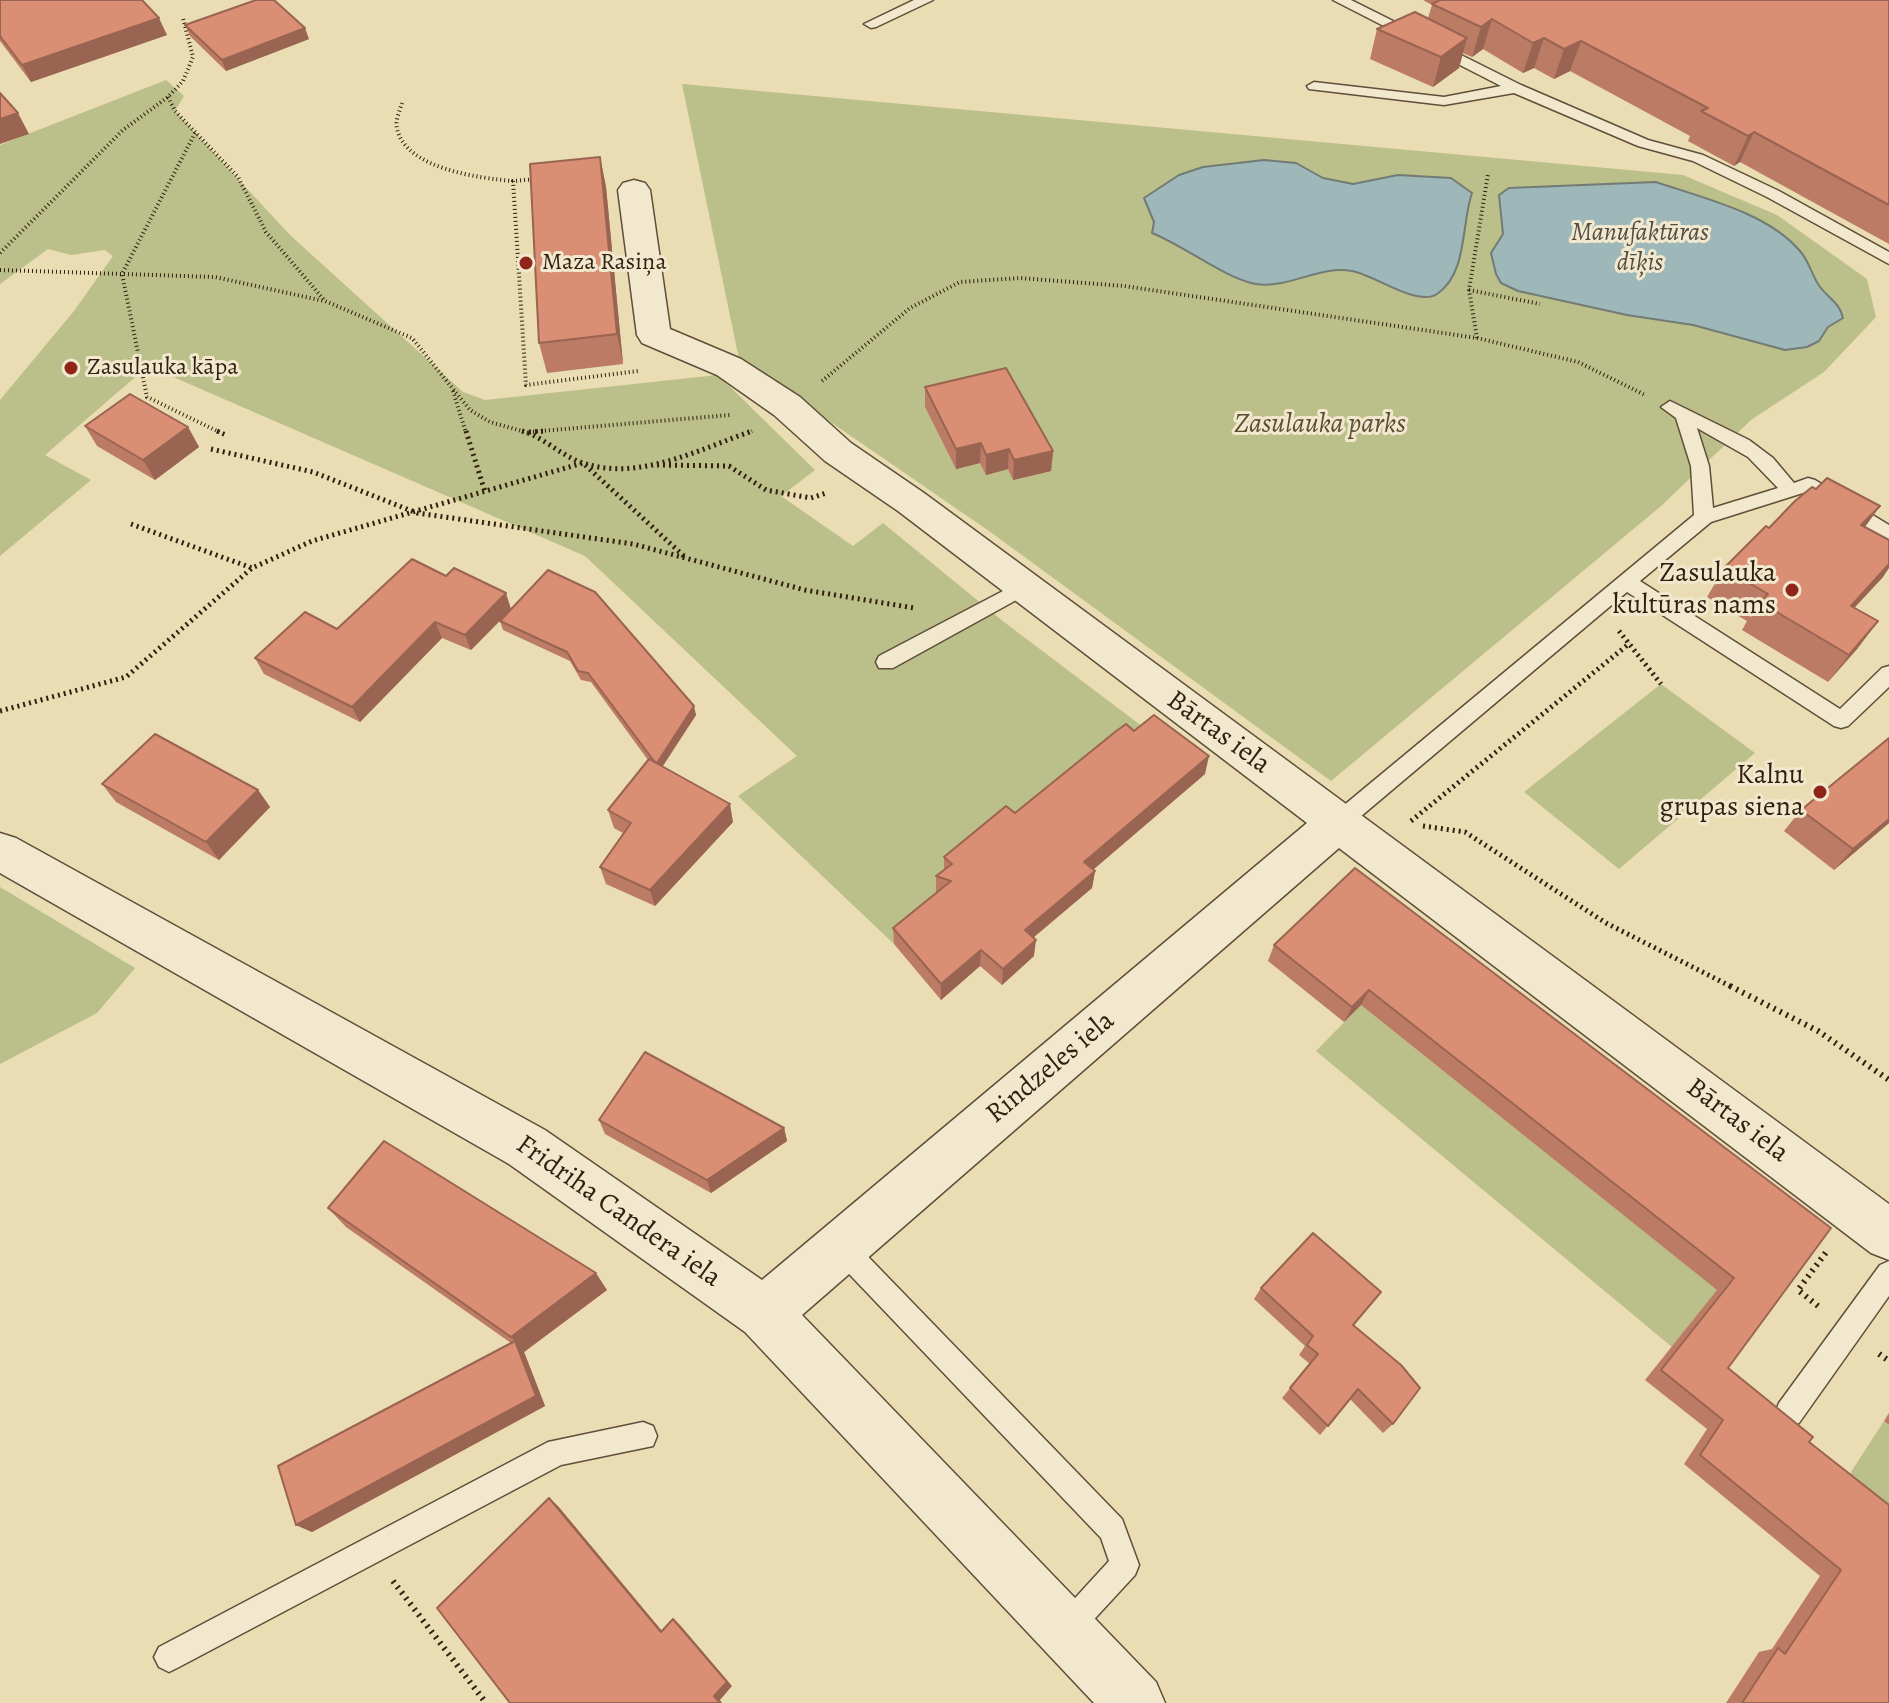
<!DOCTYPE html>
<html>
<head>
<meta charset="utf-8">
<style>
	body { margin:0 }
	canvas { display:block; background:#eadcb3 }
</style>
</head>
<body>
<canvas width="1889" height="1703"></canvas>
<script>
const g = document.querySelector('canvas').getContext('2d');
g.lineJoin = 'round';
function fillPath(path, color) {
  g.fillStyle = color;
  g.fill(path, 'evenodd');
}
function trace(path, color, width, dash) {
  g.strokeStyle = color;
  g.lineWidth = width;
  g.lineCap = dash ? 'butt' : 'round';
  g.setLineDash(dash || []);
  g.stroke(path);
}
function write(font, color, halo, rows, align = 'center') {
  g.font = font + ' Alegreya,serif';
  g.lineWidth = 6;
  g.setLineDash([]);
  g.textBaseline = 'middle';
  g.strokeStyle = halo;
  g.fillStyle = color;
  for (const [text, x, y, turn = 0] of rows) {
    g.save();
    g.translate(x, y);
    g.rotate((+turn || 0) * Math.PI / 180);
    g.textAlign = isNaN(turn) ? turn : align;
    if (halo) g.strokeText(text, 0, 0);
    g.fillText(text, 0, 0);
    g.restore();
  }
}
const green = new Path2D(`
	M166,80L184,96L175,111L290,235L463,392L485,400L718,375L815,470L781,496L853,546L883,523L1004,622L1151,733L894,944L738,796L797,756L585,556L148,366L45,455L91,480L0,556V400L74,311L113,256L105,250L71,255L48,249L0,284V145Z
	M682,84L1683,175L1777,215L1867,279L1876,317L1824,372L1751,420L1661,506L1331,781L989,531L739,359Z
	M1661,684L1755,753L1619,869L1524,792Z
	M0,887L135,968L97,1013L0,1064Z
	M1361,1005L1755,1320L1672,1347L1316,1051Z
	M1884,1421L1889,1425V1528L1840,1489Z`);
const water = new Path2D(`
	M1264,160L1296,163L1323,178L1353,184L1398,175L1451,178L1472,193C1461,224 1468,273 1437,294C1417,307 1375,275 1352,271C1319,265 1289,289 1256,284C1226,279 1183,245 1152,233L1154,222L1144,198L1179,175L1203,167Z
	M1656,182C1702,198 1767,212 1800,251C1809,261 1811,273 1818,284C1826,297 1840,302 1843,318L1828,327L1819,341L1807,347L1785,350L1693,325L1627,315L1518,291L1501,283L1496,274L1491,253L1503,234L1499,195L1509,188Z`);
const pathFar2 = new Path2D(`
	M168,97L175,111L238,177L266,232L325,301L412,338L470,410L490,422L529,433
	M402,103C400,110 395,120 397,128C405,169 479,178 513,181
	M195,133L122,274L147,397L221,433
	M537,179L513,181L526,385L638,371
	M0,253L123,130L168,97L183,81L193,57L183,18
	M0,270L215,277L324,301
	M1469,290L1540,304
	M1477,338L1469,290L1488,174
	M822,381L910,308L960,282L1020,278L1124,286L1477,338L1578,362L1645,395
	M453,391L466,433
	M529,432L730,415
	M748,433L752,431`);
const pathFar1 = new Path2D(`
	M217,431L226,435
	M466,431L485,492
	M522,431C544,437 561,456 583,463C638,482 700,449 752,431
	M529,432L547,431
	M211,449L313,472L417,513L633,544L805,590L914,608
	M657,465L729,466L766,490L811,498L826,493
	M131,524L252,568
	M1619,631L1661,684
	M0,711L126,677L252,568L312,541L583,463L686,558
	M1411,821L1630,643
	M1423,826L1465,832L1606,923L1734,988`);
const path = new Path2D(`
	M1730,986L1818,1031L1889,1080
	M1818,1306L1798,1290L1827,1251
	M1879,1354L1889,1361
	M393,1581L486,1703`);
const lane = new Path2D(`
	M914,0H933L876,27L871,28L864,24Z
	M1333,0H1351L1521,85L1648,140L1703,155L1779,191L1889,252V264L1767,197L1693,161L1638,146L1514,93L1444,105L1309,89L1307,86L1314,82L1444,97L1501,86Z
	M1670,401L1749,440L1773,458L1794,483L1808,478L1815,480L1889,525V541L1806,492L1711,522L1640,581L1840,709L1882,668L1889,666V687L1848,726L1841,728L1834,726L1627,592L1347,828L1339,831L1331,828L1328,822L1331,816L1694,515L1691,466L1676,418L1661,407ZM1697,428L1748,457L1778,488L1713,508L1709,466Z
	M1022,581L1029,583L1032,588L1029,593L893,668H879L876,662L879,656Z
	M841,1234L850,1238L1122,1519L1139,1565L1135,1575L1076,1639L1066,1644L1056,1639L1051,1629L1056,1619L1109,1561L1101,1538L832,1256L828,1247L832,1238Z
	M1889,1261V1296L1799,1423L1789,1427L1779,1423L1775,1413L1779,1403L1880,1265Z
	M643,1422L653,1426L657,1436L653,1446L561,1465L179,1667L169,1672L159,1667L154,1657L159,1647L548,1442Z`);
const street = new Path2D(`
	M634,180L645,183L650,190L670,329L741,359L800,397L851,443L924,493L1889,1204V1260L1871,1253L1339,848L802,1315L1156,1682L1165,1703H1094L745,1332L509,1164L0,873V833L16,838L545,1130L762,1280L1307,823L898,511L825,461L774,415L717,375L642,343L637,335L618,190L623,183Z`);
const wall = new Path2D(`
	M0,0L167,35L31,82L0,41Z
	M1423,0H1889V244L1740,162L1734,166L1688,141L1690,136L1570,71L1554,79L1534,68L1523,73L1483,49L1472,57L1463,53L1459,68L1433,87L1370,59L1377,29L1428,18L1432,5Z
	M185,25L309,39L226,71L190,36Z
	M600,157L606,187L623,364L547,373L539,343Z
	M925,387L1053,451L1051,471L1013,480L1008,469L986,475L980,463L956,469L925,407Z
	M85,426L188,427L199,447L155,480L97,446Z
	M1816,489L1880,506L1865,527L1883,577L1854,608L1878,621L1857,649L1828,682L1742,630L1747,621L1707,597L1724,568L1769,528Z
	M511,609L696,715L663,766L733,822L655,906L606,884L600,867L623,833L614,828L608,810L648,760L591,682L581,680L570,661L503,630L500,621L471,650L442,638L360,722L264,674L255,658L337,629Z
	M1134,731L1205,774L1093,870L1095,871L1092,888L1033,938L1034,956L1002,985L980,966L941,1000L894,944L893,928L936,893V876L944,870V857L1015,813Z
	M1889,738V823L1834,870L1784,831L1801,810Z
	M102,784L258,790L270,807L219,860L116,802Z
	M1355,868L1831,1228L1728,1368L1809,1442L1889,1703H1726L1759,1652L1772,1649L1820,1576L1684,1464L1707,1429L1645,1380L1717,1290L1361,1005L1344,1022L1268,961L1274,945Z
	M599,1120L784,1128L787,1141L711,1193L605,1134Z
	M328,1208L607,1290L524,1352L545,1406L312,1532L296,1525L511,1343L346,1227Z
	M1261,1288L1353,1325L1393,1424L1383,1433L1350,1399L1320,1435L1282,1398L1310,1364L1299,1355L1305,1346L1254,1299Z
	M1889,1413V1425L1884,1421Z`);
const shadedWall = new Path2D(`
	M159,18L167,35L31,82L22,65Z
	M1492,19L1483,49L1472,57L1481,27Z
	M305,28L309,39L226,71L222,60Z
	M1467,38L1459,68L1433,87L1441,57Z
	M1544,38L1534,68L1523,73L1533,43Z
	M1581,41L1570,71L1554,79L1564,49Z
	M18,113L29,134L0,144V119Z
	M1754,132L1740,162L1734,166L1748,136Z
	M600,157L606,187L623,364L617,334Z
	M188,427L199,447L155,480L143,460Z
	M981,443L980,463L956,469V449Z
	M1009,449L1008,469L986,475V455Z
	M1053,451L1051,471L1013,480L1014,460Z
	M1880,506L1859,535L1861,525Z
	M1889,564V568L1883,577L1830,634L1851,606Z
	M506,593L511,609L471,650L465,635Z
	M1878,621L1857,649L1828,682L1849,655Z
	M435,622L442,638L360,722L352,707Z
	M694,706L696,715L658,773L656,764Z
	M1209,756L1205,774L1082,879L1084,862Z
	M258,790L270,807L219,860L206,842Z
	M730,804L733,822L655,906L650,890Z
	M1889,819V823L1834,870L1853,849Z
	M1095,871L1092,888L1023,946L1025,930Z
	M1036,940L1034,956L1002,985L1003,969Z
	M981,950L980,966L941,1000V984Z
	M1369,990L1361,1005L1344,1022L1352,1007Z
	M784,1128L787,1141L711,1193L707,1180Z
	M596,1273L607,1290L524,1352L545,1406L312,1532L296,1525L515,1341L511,1337Z
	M549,1498L558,1506L667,1637L661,1632Z
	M673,1619L680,1625L732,1686L720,1700L722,1703H720L714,1696Z`);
const building = new Path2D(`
	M0,0H142L159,18L22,65L0,36Z
	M256,0H274L305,28L222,60L185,25Z
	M1440,0H1889V205L1754,132L1748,136L1701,111L1708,108L1581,41L1564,49L1544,38L1533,43L1492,19L1481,27L1432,4Z
	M1415,12L1467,38L1441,57L1377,29Z
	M0,93L18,113L0,119Z
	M600,157L617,334L539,343L530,164Z
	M1006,368L1053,451L1014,460L1009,449L986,455L981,443L956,449L925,387Z
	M130,394L188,427L143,460L85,426Z
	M1827,478L1880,506L1861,525L1889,540V564L1851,606L1878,621L1849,655L1760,602L1768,594L1724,568L1766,526L1769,528L1795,501L1812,487L1816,489Z
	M412,559L446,576L454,568L506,593L465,635L435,622L352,707L255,658L305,612L337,629Z
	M548,570L595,592L694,706L657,763L654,761L588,673L578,671L567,652L500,621Z
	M1154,715L1209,756L1084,862L1095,871L1025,930L1036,940L1003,969L981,950L941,984L893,928L951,881L936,876L952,864L944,857L1006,806L1015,813L1115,732L1126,724L1134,731Z
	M155,734L258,790L206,842L102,784Z
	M1889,738V819L1853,849L1801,810Z
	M649,759L730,804L650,890L600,867L631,823L608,810Z
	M1355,868L1831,1228L1728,1368L1813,1437L1809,1442L1889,1505V1703H1742L1778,1648L1785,1654L1841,1570L1700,1455L1723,1420L1661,1370L1734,1278L1369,990L1352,1007L1274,945Z
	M645,1052L784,1128L707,1180L599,1120Z
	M384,1141L596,1273L511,1337L328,1208Z
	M1313,1233L1381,1292L1353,1325L1401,1365L1420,1388L1393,1424L1358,1389L1328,1426L1290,1388L1318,1354L1307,1345L1313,1336L1261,1288Z
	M515,1341L536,1396L296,1525L278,1466Z
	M549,1498L661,1632L673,1619L727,1682L714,1696L720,1703H510L437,1608Z`);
const markers = [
	[526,263,8,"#8f2418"],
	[71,368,8,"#8f2418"],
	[1792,590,8,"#8f2418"],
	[1820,792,8,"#8f2418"]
];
const farPoinames = [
	["Maza Rasiņa",542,263],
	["Zasulauka kāpa",87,368]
];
const farWaternames = [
	["Manufaktūras",1640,234],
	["dīķis",1640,264]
];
const parkNames = [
	["Zasulauka parks",1320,425]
];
const poiNames = [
	["Zasulauka",1776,574],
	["kultūras nams",1776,606],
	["Kalnu",1804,776],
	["grupas siena",1804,808]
];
const streetNames = [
	["Bārtas iela",1218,733,36],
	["Rindzeles iela",1051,1068,-40],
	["Bārtas iela",1737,1121,37],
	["Fridriha Candera iela",618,1212,35]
];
fillPath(green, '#bbbf89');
fillPath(water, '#9eb8b9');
trace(water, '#727b75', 2);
trace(lane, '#5f4e39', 3);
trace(street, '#5f4e39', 3);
trace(pathFar2, '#311f10', 4, [1, 3]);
trace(pathFar1, '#311f10', 5, [2, 4]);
trace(path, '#311f10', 6, [2, 5]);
fillPath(lane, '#f1e8ce');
fillPath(street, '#f1e8ce');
fillPath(wall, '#bb7b64');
fillPath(shadedWall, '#996451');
fillPath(building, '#da8f74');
trace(building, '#996451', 2);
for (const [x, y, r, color] of markers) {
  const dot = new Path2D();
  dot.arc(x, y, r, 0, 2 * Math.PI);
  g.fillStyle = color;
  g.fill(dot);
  trace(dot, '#f1e8ce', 3);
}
write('24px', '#311f10', '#f1e8ce', farPoinames, 'left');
write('italic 26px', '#524d43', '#f1e8ce', farWaternames);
write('italic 28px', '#5a4f34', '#f1e8ce', parkNames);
write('28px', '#311f10', '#f1e8ce', poiNames, 'right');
write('28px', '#311f10', '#f1e8ce', streetNames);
</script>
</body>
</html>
